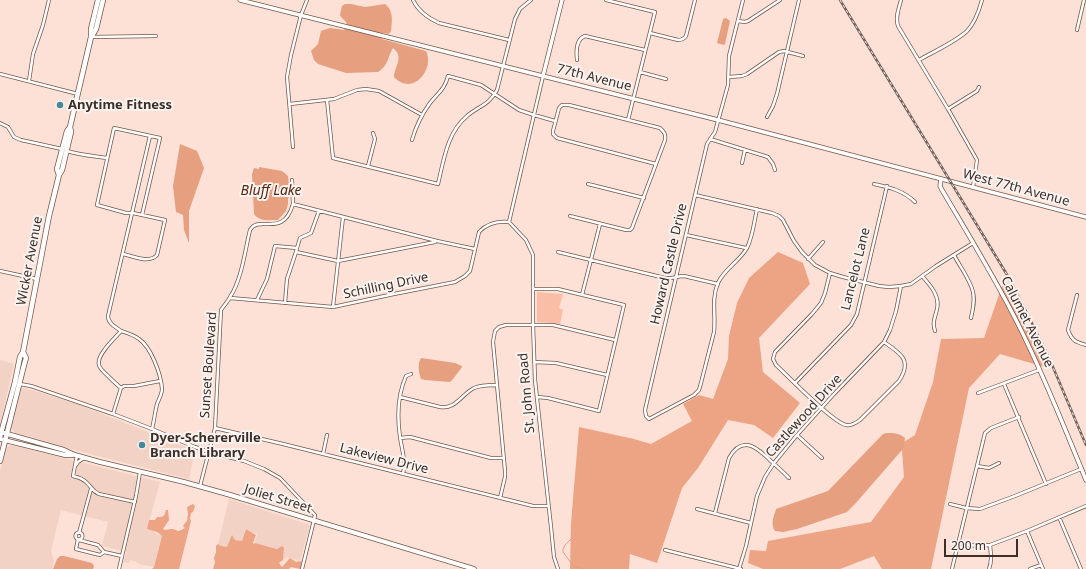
<!DOCTYPE html>
<html>
<head>
<meta charset="utf-8">
<style>
	body { margin:0 }
	#map { position:relative; width:1086px; height:569px; overflow:hidden; background:#fde1d6; font-family:"Noto Sans",sans-serif }
	canvas { display:block }
	.scale { position:absolute; left:944px; top:539px; width:74px; height:18px; box-sizing:border-box; border:2px solid #3c2f29; border-top:0; padding-left:5px; font-size:12px; line-height:14px; white-space:nowrap; color:#3c2f29; -webkit-text-stroke:3px #faf3f0; paint-order:stroke }
</style>
</head>
<body>
<div id="map">
<canvas width="1086" height="569"></canvas>
<div class="scale">200 m</div>
</div>
<script>
const g = document.querySelector('canvas').getContext('2d');
g.lineJoin = 'round';
function fillPath(path, color) {
  g.fillStyle = color;
  g.fill(path, 'evenodd');
}
function trace(path, color, width, dash) {
  g.strokeStyle = color;
  g.lineWidth = width;
  g.lineCap = dash ? 'butt' : 'round';
  g.setLineDash(dash || []);
  g.stroke(path);
}
function write(font, color, halo, rows, align = 'center') {
  g.font = font + ' "Noto Sans",sans-serif';
  g.lineWidth = 4;
  g.setLineDash([]);
  g.textBaseline = 'middle';
  g.strokeStyle = halo;
  g.fillStyle = color;
  for (const [text, x, y, turn = 0] of rows) {
    g.save();
    g.translate(x, y);
    g.rotate((+turn || 0) * Math.PI / 180);
    g.textAlign = isNaN(turn) ? turn : align;
    if (halo) g.strokeText(text, 0, 0);
    g.fillText(text, 0, 0);
    g.restore();
  }
}
const built = new Path2D(`
	M0,360L14,364L0,424Z
	M21,388H25L80,405L195,451L189,479L46,443L37,439L16,433L12,430L11,427Z
	M12,445L160,482L147,529L153,531L155,533L162,536L154,567L139,564L136,562L131,560L130,561L129,563L123,562L127,552L102,546L108,522L61,510L51,551L54,561L52,569H0V472L6,448L9,446Z
	M229,499L310,525L300,561L286,557L285,559H283L284,548L278,549L255,543L257,534L245,529L242,541L235,540L234,537L227,548L221,546L218,544Z`);
const green = new Path2D(`
	M537,292L563,294L559,308L563,310L560,324L537,322Z`);
const forest = new Path2D(`
	M778,252L803,263L810,284L759,338L763,372L800,403L773,438L754,425L728,420L698,468L682,488L657,563L630,554L629,569H570L571,524L579,427L634,439L651,444L692,421L683,404L699,395L713,399L728,359L729,336L737,303L749,278Z
	M1004,280L1048,368L1000,354L969,388L931,569H882L874,556L840,569H763L748,563L750,550L766,551L768,541L871,522L904,477L902,450L904,442L915,435L933,382L941,339L984,338Z
	M193,504L195,506L193,512L191,513L190,518L191,521L179,569H152L154,567L162,536L157,532L147,529L149,520H155L157,517H161L164,516L166,510H168L169,520L163,529L165,530C167,530 169,529 171,529C179,529 175,534 185,528L183,526L185,523L187,521L188,514L187,507Z
	M246,529L256,535L253,543L254,544L255,543L277,549L282,546L284,548L283,560L279,563L282,567L290,558L296,562L300,561L302,562L300,569L291,567L289,569H213L215,562L214,558L216,552V546L218,544L221,546L227,547L232,535L235,540L242,541Z`);
const water = new Path2D(`
	M345,4H351L365,7L385,4C394,11 392,21 391,31L389,34L383,33L382,39L426,51C435,69 413,97 394,77C394,67 405,57 393,48C387,58 389,65 378,72L346,73L318,64L314,60L311,51L318,44L321,31L330,28L344,30C350,21 344,22 340,15L342,6Z
	M726,18L730,21L725,44L724,45L717,43L723,19Z
	M180,144L197,151L204,168L189,211V243L184,230L183,215L176,212L173,186Z
	M259,167L282,171L288,176L290,194L288,199V204L286,211L278,220C269,220 260,222 254,214L252,174L254,168L259,169Z
	M421,358L455,363L462,366V367L453,379L450,382L425,380L421,379C419,373 417,364 421,358Z
	M887,433C894,433 899,433 905,438L904,446L902,450L855,504L847,512L797,529L783,532L775,531C770,524 774,516 776,509L828,491L883,434Z
	M60,556H64L92,563L94,566L93,569H53L57,559Z`);
const stream = new Path2D(`
	M572,538L565,545L563,549V552L574,567L585,569`);
const street = new Path2D(`
	M413,0C418,11 428,18 439,23L509,40
	M606,0L655,12L628,120
	M743,0L729,56L728,85L715,132L707,144L645,410L646,416L649,419L694,395L699,390L701,383L714,332C716,315 711,299 718,283C724,269 739,262 747,248C753,236 754,222 757,209
	M901,0C899,8 895,17 898,26L948,109L977,160L973,187
	M738,21L745,22L748,21L780,0
	M1077,30L1084,0
	M650,33L678,40C681,40 684,39 686,36L695,0
	M92,37L156,36
	M577,60C576,51 576,39 585,36L645,50
	M919,60C933,52 957,41 967,31C975,23 979,11 982,0
	M640,72L666,79
	M0,74L78,94
	M729,77L742,76L747,74L779,52L784,51L803,56
	M29,81L33,54L43,25L49,0
	M327,100L333,158L438,184C444,159 447,133 467,116C479,106 489,105 497,90L515,19L520,9L531,0
	M290,104L334,99L357,90L366,89L379,91L422,115
	M948,109L977,91L979,87
	M767,117L773,106L777,94L799,0
	M0,123L8,127L14,137L21,140L62,149
	M710,139L768,157L773,164L775,170
	M412,140C416,126 422,114 430,103C438,93 445,89 448,76L481,85L519,110L534,115L555,121
	M293,147L287,77L291,55L301,15L307,0
	M67,151C80,155 93,156 107,158
	M742,163L745,150
	M368,166L375,139L373,133
	M292,180L293,204
	M588,184L644,198
	M874,184C889,187 904,191 915,202
	M695,195L772,213L779,216L783,220L794,241L802,252L815,265L830,273L843,277L879,286L889,287L901,286L911,284L936,266L973,243
	M570,216L626,230H630L632,228L665,140C666,134 664,132 660,128L569,105H562L559,108L553,131V134L557,138L656,164
	M509,222L526,240L533,255V324L535,380L551,527L554,557L558,569
	M509,222L543,76
	M686,235L746,248
	M297,248L300,238L311,233L319,211
	M558,252L665,278C673,279 677,276 684,276L718,284
	M123,254C133,256 149,264 157,255L165,220L133,213H126L97,205L114,128L160,138L142,215
	M954,255C960,267 970,279 973,292C975,301 973,309 971,318
	M808,259L823,242
	M0,271L37,279
	M830,273L825,293L821,303L812,314L775,352L773,359L776,365C788,376 833,423 846,425C851,426 856,423 860,420L899,381C913,360 900,353 884,342
	M922,276C931,286 940,296 937,309C935,318 932,322 935,331
	M533,289H558L624,305L599,411L548,398L537,397
	M582,295L600,224
	M1077,295L1068,330C1072,341 1076,342 1086,345
	M230,298L333,307L394,294L455,282L465,276L470,271L479,232C487,223 497,221 509,222
	M257,300L267,279L275,246L297,248L296,252L338,261L435,242
	M285,303L287,279L296,252
	M333,307L343,217
	M121,331C116,327 108,324 108,316L150,136
	M534,362L556,363L607,375
	M795,383L851,325L857,314L887,186
	M20,384L31,386L113,414L152,429L195,447L209,452L244,461L264,469L280,478L315,515L314,520L302,569
	M1004,384L1046,484
	M978,393L1039,370
	M400,397L440,407C455,410 462,394 474,388C481,385 489,385 496,385
	M113,414L121,388
	M215,428L283,444L533,506H548
	M152,429C154,421 155,412 157,404C159,399 162,394 162,389C161,374 151,347 139,339C134,335 127,333 121,331C115,338 96,355 99,365C100,369 104,372 107,375C112,380 116,384 121,388L124,386H134L160,381
	M797,435L822,458
	M400,438L410,437L491,458H504
	M323,454L327,435
	M77,455L73,476C77,477 82,478 86,482C91,486 92,491 99,494L135,502
	M76,465L78,462L84,458
	M977,466L989,468L999,463
	M403,474C406,461 402,450 400,437C397,416 397,396 406,376L411,374
	M200,486L215,428L221,310C224,305 228,302 230,297C242,279 245,250 250,230C259,214 283,239 293,204L437,241L475,249
	M500,498L505,477V471L493,342L495,331L499,327L506,325H553L615,340
	M950,504L966,508L980,509L1015,496L1081,469
	M697,509L751,523
	M715,513L729,458C743,433 759,449 773,463C779,468 784,473 789,478
	M1059,517L1081,569
	M1027,531L1043,569
	M75.5 536a3.5 3.5 0 1 1 7 0a3.5 3.5 0 1 1-7 0Z
	M79,533L91,489
	M78,539L76,549L100,555L104,552L122,556
	M79,540L98,545L104,552
	M958,543L977,546L990,545L1027,531L1086,506
	M665,550L741,569
	M119,569L136,496L140,472
	M739,569L746,546L757,496L765,477L774,463L797,435L834,394L884,342L890,330L896,311L901,286
	M952,569L985,433L991,428L1019,417
	M989,569C992,561 991,554 990,545
	M1030,569L1041,565`);
const secondary = new Path2D(`
	M240,0L718,120L1086,217
	M543,76L562,0
	M941,179L940,186L942,190C968,234 995,278 1018,324C1044,375 1064,427 1086,480`);
const primary = new Path2D(`
	M4,433L64,450L75,455L100,462L184,482L227,494L474,569
	M0,439L65,455H73`);
const highway = new Path2D(`
	M92,36L96,29L103,0
	M59,175L57,169L67,131L70,127
	M0,437L15,382L20,357L23,352L49,216L59,175L62,170L71,132L70,127L91,37V29L98,0
	M0,461L24,365L26,358L23,352`);
const rail = new Path2D(`
	M840,0L980,230L1009,278L1047,353L1086,445`);
const markers = [
	[60,105,4,"#468899"],
	[142,445,4,"#468899"]
];
const streetNames = [
	["77th Avenue",594,78,14],
	["West 77th Avenue",1016,188,15],
	["Wicker Avenue",30,261,-79],
	["Howard Castle Drive",669,264,-77],
	["Lancelot Lane",856,269,-76],
	["Schilling Drive",386,286,-12],
	["Calumet Avenue",1027,322,63],
	["Sunset Boulevard",209,365,-86],
	["St. John Road",527,393,-95],
	["Castlewood Drive",804,416,-48],
	["Lakeview Drive",384,459,14],
	["Joliet Street",278,499,17]
];
const poiNames = [
	["Anytime Fitness",68,105],
	["Dyer-Schererville",150,438],
	["Branch Library",150,453]
];
const waterNames = [
	["Bluff Lake",271,191]
];
fillPath(built, '#f2d2c4');
fillPath(green, '#f9bea5');
fillPath(forest, '#eca485');
fillPath(water, '#e69f7f');
trace(stream, '#e69f7f', 1);
trace(street, '#73574a', 4);
trace(secondary, '#73574a', 5);
trace(primary, '#73574a', 5.5);
trace(highway, '#73574a', 6);
trace(street, '#fff', 2.5);
trace(secondary, '#fff', 3.5);
trace(primary, '#fff', 4);
trace(highway, '#fff', 4.5);
trace(rail, '#73625b', 2.5);
trace(rail, '#faf3f0', 1, [3]);
for (const [x, y, r, color] of markers) {
  const dot = new Path2D();
  dot.arc(x, y, r, 0, 2 * Math.PI);
  g.fillStyle = color;
  g.fill(dot);
  trace(dot, '#faf3f0', 1.5);
}
write('13px', '#3c2f29', '#faf3f0', streetNames);
write('bold 13px', '#3c2f29', '#faf3f0', poiNames, 'left');
write('italic 14px', '#562812', '#faf3f0', waterNames);
</script>
</body>
</html>
